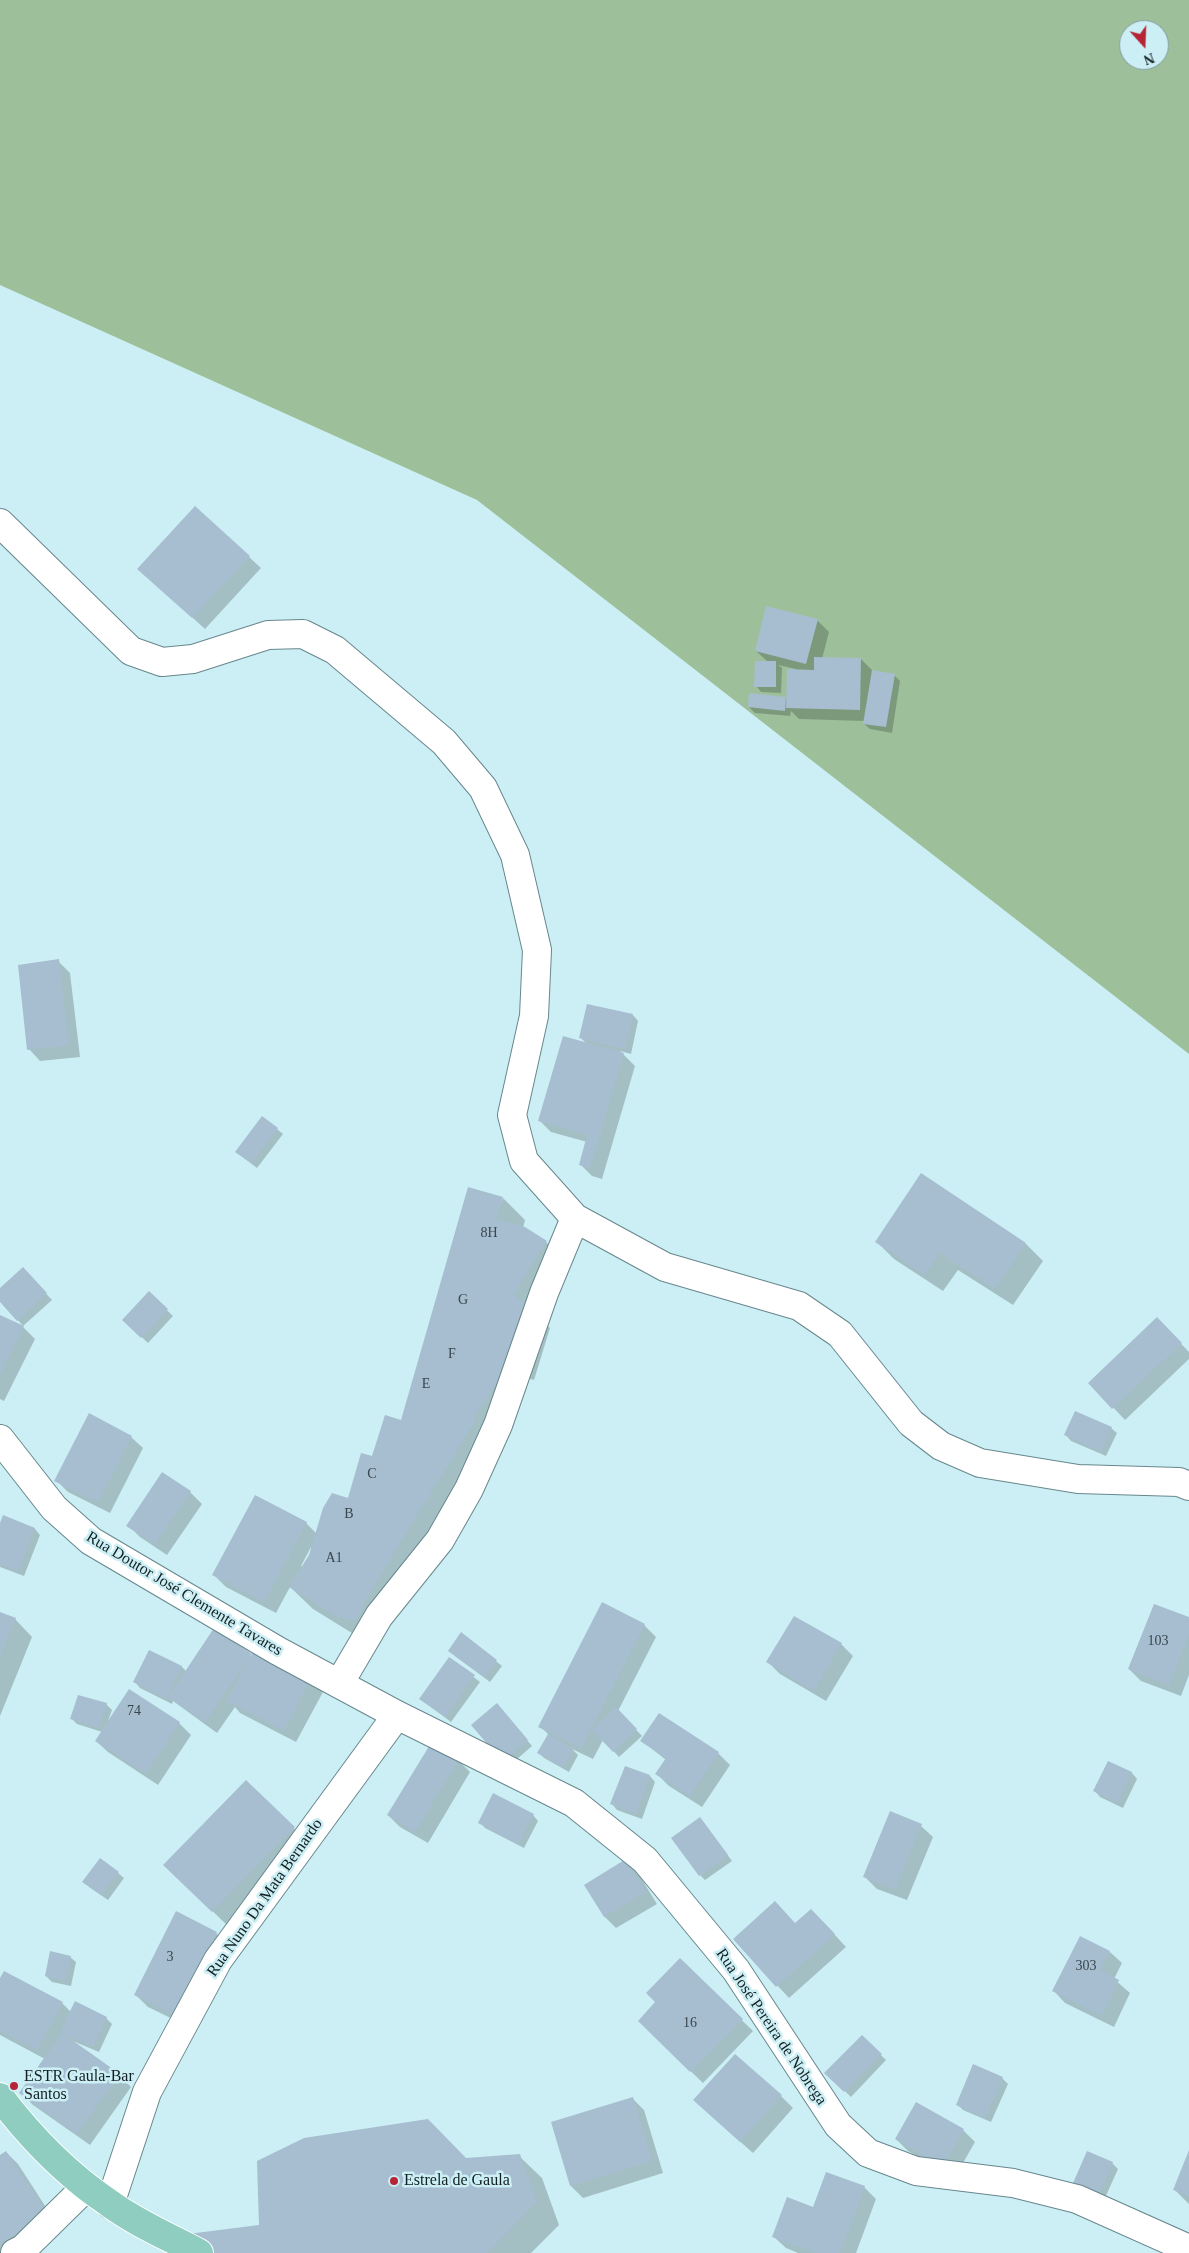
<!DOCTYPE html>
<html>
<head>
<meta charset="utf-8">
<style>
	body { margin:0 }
	#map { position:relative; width:1189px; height:2253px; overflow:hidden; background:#cceff5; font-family:"Times New Roman",serif }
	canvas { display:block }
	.north { position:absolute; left:1119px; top:20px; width:50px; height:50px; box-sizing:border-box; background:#cceff5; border:1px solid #829ca1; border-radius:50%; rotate:160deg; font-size:14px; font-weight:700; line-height:20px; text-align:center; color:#132022 }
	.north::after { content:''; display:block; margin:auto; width:18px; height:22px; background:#b62536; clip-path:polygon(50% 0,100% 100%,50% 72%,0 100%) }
</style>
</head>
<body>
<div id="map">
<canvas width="1189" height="2253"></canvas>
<div class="north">N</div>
</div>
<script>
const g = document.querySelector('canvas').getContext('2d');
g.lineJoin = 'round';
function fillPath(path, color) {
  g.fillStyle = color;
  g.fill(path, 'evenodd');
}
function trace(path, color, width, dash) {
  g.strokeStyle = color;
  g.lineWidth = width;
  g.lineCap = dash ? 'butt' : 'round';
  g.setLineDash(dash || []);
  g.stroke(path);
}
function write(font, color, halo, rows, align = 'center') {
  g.font = font + ' "Times New Roman",serif';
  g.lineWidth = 5;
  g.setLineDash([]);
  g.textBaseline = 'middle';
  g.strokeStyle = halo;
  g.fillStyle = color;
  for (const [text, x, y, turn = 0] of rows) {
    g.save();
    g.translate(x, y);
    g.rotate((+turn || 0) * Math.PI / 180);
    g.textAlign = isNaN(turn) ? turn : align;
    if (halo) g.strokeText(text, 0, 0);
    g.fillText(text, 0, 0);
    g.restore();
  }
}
const green = new Path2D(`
	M0,0H1189V1054L477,500L0,285ZM1129,30H1159V60H1129Z`);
const shadow = new Path2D(`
	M249,557L261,568L205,629L151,580Z
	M817,620L829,632L822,659H861L873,671L894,675L900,681L892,733L870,729L864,724L865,721L799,719L791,711L790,716L755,713L749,707L786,698L788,700L796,669L778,665L782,668L781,693L761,692L756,686L768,662L756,651Z
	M58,961L70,973L80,1057L40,1061L29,1049Z
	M633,1015L638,1021L631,1054L620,1051L635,1066L602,1179L592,1176L580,1164L587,1142L551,1132L539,1120L587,1044L581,1038Z
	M277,1129L283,1134L257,1168L236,1152Z
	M503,1198L525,1220L523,1228L546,1242L568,1264L537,1315L550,1328L534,1380L527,1378L520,1402L360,1638L313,1609L290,1587L276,1613L226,1587L214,1575L306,1523L317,1534L348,1500L373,1458L402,1422ZM311,1547L310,1556L303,1567L301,1566Z
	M877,1242L1026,1244L1043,1261L1013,1305L958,1270L943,1291L894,1259Z
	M23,1269L52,1300L23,1326L0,1300V1290Z
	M149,1293L173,1316L148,1343L129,1325Z
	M0,1316L23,1327L35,1339L4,1401L0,1399Z
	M1157,1319L1189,1352V1359L1125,1420L1090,1383Z
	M1111,1428L1117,1433L1106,1456L1071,1441L1066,1435Z
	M131,1437L143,1448L110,1513L68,1492L56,1480Z
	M190,1492L202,1504L167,1555L140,1537L128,1525Z
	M4,1517L35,1529L40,1535L24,1576L0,1567V1527Z
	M0,1613L15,1619L32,1637L0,1716Z
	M1189,1619V1675L1181,1696L1141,1681L1129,1669Z
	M644,1625L656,1637L618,1711L642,1736L619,1757L603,1740L593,1759L572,1749L578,1755L569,1772L544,1758L539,1753L549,1735L540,1726Z
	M462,1634L502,1666L490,1682L455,1656Z
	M841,1644L853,1656L826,1701L780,1674L768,1662Z
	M150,1651L182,1667L186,1671L252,1656L311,1680L323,1692L296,1742L240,1713L235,1707L217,1733L173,1701L172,1704L140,1688L135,1682Z
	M449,1658L480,1682L451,1722L427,1704Z
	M129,1690L179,1723L191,1735L158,1785L108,1752L96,1741L102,1732L77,1724L72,1719L106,1704L112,1710L108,1721Z
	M502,1711L532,1746L509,1766Z
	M642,1741L718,1753L730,1765L702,1807L669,1786L657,1774L666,1760Z
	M458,1760L470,1772L428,1843L400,1827L388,1815Z
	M1109,1762L1132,1773L1137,1779L1123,1808L1100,1797L1095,1791Z
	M625,1767L650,1776L655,1782L642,1819L617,1810L612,1804Z
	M246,1782L311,1845L230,1928L165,1865Z
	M533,1815L538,1821L524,1848L485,1828L480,1822Z
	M700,1818L732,1861L705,1880L700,1875Z
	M921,1826L933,1837L907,1900L877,1889L865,1877Z
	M626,1861L638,1873L657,1904L616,1928L604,1916Z
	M118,1873L124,1878L108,1900L89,1887Z
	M823,1922L846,1947L789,1998L734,1939L795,1924Z
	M216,1933L228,1945L187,2026L148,2007L136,1995Z
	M1110,1952L1122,1963L1114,1979L1130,1993L1114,2027L1065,2003L1054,1991Z
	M70,1957L76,1962L71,1986L52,1982L46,1976Z
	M680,1960L753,2031L703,2083L639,2021L657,2002Z
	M0,1981L62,2003L71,2012L106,2018L112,2024L99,2052L68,2039L119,2075L131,2087L90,2145L33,2105L21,2093L45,2059L0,2035Z
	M862,2037L886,2060L851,2097L826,2073Z
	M1002,2078L1008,2084L991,2122L963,2110L957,2104Z
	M781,2096L793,2108L753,2153L707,2112Z
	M633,2099L644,2110L663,2173L583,2198L571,2186L552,2123Z
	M916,2104L963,2130L975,2142L955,2177L908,2151L896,2139Z
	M6,2152L18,2164L58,2226L16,2253H0V2156Z
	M1189,2153V2204L1174,2189Z
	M519,2156L542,2178L559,2225L531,2253H191L261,2227L466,2159Z
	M1112,2163L1118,2169L1105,2198L1080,2188L1075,2182Z
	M864,2187L876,2199L856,2253H798L786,2248L774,2237L814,2208Z`);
const building = new Path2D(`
	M195,506L250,556L192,618L137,569Z
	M766,606L818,619L806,664L755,651Z
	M814,657L861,658L860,710L786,708L787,669L814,670Z
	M755,661H776V687H754Z
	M872,670L895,674L886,727L863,724Z
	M749,693L786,697L785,711L748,707Z
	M59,959L69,1045L27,1050L18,965Z
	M587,1004L633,1014L625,1049L579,1038Z
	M563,1036L624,1053L590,1168L579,1165L587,1135L538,1121Z
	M262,1116L278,1128L251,1163L235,1152Z
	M921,1173L1026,1243L995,1289L940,1253L925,1275L875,1242Z
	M468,1187L503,1197L496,1219L525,1227L547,1241L513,1295L528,1305L512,1358L505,1356L498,1380L476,1414L474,1423L379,1577L355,1621L336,1616L289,1587L309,1555L323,1508L332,1493L348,1498L361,1453L372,1456L385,1415L401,1420Z
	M23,1267L47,1293L17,1321L0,1302V1288Z
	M149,1291L168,1309L141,1338L122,1320Z
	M0,1315L24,1326L0,1374Z
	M1157,1317L1182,1343L1112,1409L1088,1383Z
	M1075,1411L1112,1427L1101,1452L1064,1435Z
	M89,1413L132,1436L98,1502L54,1481Z
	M162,1472L191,1491L155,1544L126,1526Z
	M255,1495L307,1522L264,1602L212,1575Z
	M3,1515L35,1528L18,1571L0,1564V1523Z
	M602,1602L645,1624L581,1748L538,1727Z
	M1154,1604L1189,1617V1634L1169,1685L1128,1669Z
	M0,1612L16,1618L0,1656Z
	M794,1616L842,1643L814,1691L766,1662Z
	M214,1628L252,1654L205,1722L168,1697Z
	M461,1632L497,1660L484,1677L448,1651Z
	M254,1649L311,1679L284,1731L227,1701Z
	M149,1650L182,1666L166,1699L133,1682Z
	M449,1657L475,1675L445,1717L419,1699Z
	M129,1689L180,1722L146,1774L95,1741Z
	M78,1695L107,1703L99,1728L70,1719Z
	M497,1703L528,1740L502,1761L471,1725Z
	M616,1707L637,1729L613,1752L592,1730Z
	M659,1713L719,1752L690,1796L655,1774L666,1758L640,1741Z
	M548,1734L573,1749L563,1767L537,1753Z
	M431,1743L459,1759L415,1832L387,1815Z
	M1108,1761L1132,1772L1117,1803L1093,1791Z
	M625,1766L650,1775L636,1814L610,1804Z
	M246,1780L295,1827L212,1912L163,1865Z
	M493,1793L534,1814L518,1844L478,1823Z
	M890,1811L922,1824L895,1889L863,1877Z
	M700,1817L728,1855L699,1876L671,1838Z
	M100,1858L119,1872L101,1895L82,1882Z
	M626,1859L646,1892L604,1917L584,1885Z
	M775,1901L795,1923L811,1909L835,1934L776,1987L733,1939Z
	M176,1911L217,1932L175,2015L134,1995Z
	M1080,1936L1110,1951L1100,1970L1119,1980L1102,2016L1052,1991Z
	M50,1951L71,1956L65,1981L45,1976Z
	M680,1958L743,2019L690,2072L638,2021L655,2002L646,1993Z
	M4,1971L63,2002L37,2050L0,2030V1978Z
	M75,2001L107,2017L93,2047L60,2032Z
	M62,2033L120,2074L77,2134L19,2093Z
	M862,2035L882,2054L844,2092L824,2073Z
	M735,2054L782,2095L740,2142L693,2100Z
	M973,2064L1003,2077L985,2118L956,2105Z
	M633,2097L652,2161L570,2186L551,2122Z
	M916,2102L964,2129L943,2167L895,2139Z
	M428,2119L466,2158L520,2154L537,2202L487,2253H205L172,2236L259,2225L257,2161L304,2138Z
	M1189,2150V2196L1173,2190Z
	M6,2151L47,2213L0,2244V2155Z
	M1087,2151L1113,2162L1100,2193L1073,2183Z
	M826,2172L865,2186L840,2253H816L772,2237L787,2197L813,2207Z`);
const minor = new Path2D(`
	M0,523L131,651L162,662L193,659L268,635L303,634L335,650L444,742L483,788L515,855L537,950L534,1016L512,1115L524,1161L575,1218L665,1267L799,1306L840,1334L911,1423L941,1446L980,1463L1078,1479L1179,1482L1189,1486
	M0,1439L54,1508L91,1541L278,1651L397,1715L574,1803L645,1860L736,1970L838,2125L868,2153L916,2171L1013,2183L1077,2199L1189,2249
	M339,1684L379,1616L440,1540L469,1489L498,1425L544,1293L575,1218
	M110,2204L147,2092L218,1960L397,1715
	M15,2253L23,2249L86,2187`);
const major = new Path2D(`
	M0,2097C31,2138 66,2174 109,2203C136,2223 169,2237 199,2253`);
const markers = [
	[14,2086,5,"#b62536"],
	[394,2181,5,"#b62536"]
];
const numberNames = [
	["8H",489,1233],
	["G",463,1300],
	["F",452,1354],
	["E",426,1384],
	["C",372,1474],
	["B",349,1514],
	["A1",334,1558],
	["103",1158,1641],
	["74",134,1711],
	["3",170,1957],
	["303",1086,1966],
	["16",690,2023]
];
const streetNames = [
	["Rua Doutor José Clemente Tavares",184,1594,31],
	["Rua Nuno Da Mata Bernardo",265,1898,-55],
	["Rua José Pereira de Nobrega",771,2027,56]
];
const poiNames = [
	["ESTR Gaula-Bar",24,2077],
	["Santos",24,2095],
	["Estrela de Gaula",404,2181]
];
fillPath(green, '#9dc09a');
fillPath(shadow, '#0003');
fillPath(building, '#a7bdd0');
trace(minor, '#67878d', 30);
trace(major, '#fff', 30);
trace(minor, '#fff', 28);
trace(major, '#8ecdbf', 28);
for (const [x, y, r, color] of markers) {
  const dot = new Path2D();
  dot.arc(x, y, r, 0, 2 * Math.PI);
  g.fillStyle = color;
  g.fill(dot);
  trace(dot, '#cceff5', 2);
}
write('14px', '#38474e', null, numberNames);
write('16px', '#132022', '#cceff5', streetNames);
write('16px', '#132022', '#cceff5', poiNames, 'left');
</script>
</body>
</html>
